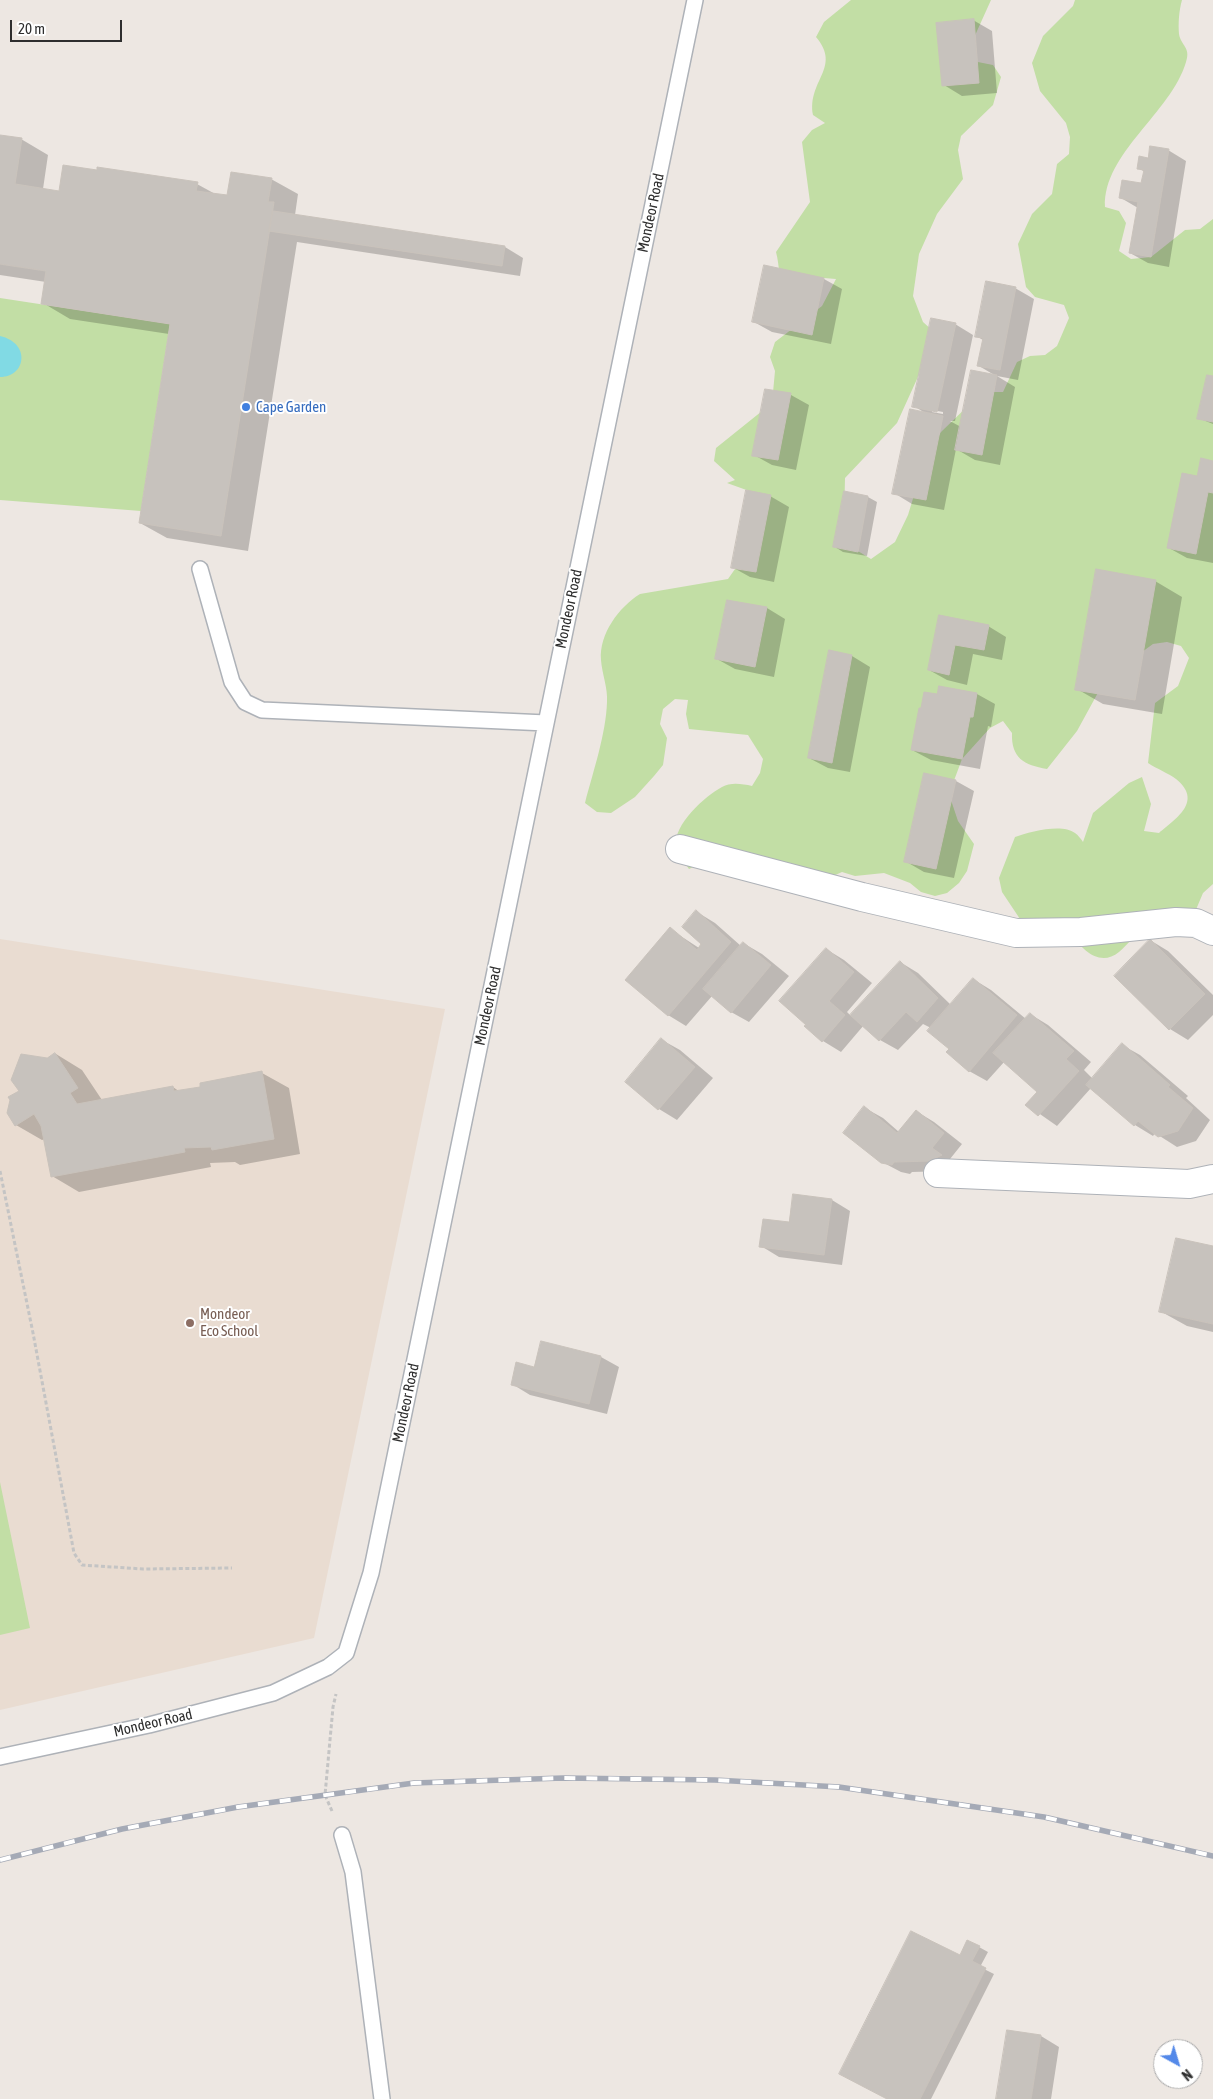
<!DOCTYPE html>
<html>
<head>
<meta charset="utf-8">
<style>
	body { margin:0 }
	#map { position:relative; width:1213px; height:2099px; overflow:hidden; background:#ede7e2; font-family:"Asap Condensed",sans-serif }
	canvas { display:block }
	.north { position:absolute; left:1153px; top:2039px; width:50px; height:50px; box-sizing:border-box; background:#fff; border:1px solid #ababab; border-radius:50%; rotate:141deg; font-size:14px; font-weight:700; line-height:20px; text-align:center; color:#2e2e2e }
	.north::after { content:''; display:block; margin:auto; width:18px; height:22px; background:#5489e9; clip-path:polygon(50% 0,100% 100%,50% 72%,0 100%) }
	.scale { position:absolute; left:10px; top:20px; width:112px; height:22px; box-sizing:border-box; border:2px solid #2e2e2e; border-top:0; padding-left:6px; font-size:15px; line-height:18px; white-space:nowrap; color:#2e2e2e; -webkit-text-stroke:4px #fff; paint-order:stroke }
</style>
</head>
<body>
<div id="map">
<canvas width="1213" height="2099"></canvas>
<div class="north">N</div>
<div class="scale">20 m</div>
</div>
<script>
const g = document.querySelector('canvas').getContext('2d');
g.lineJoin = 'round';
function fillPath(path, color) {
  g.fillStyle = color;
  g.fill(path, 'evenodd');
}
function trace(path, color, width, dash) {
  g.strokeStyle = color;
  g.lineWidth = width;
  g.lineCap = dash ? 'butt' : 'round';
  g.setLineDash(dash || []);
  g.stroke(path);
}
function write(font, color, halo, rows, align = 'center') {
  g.font = font + ' "Asap Condensed",sans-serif';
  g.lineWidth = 4;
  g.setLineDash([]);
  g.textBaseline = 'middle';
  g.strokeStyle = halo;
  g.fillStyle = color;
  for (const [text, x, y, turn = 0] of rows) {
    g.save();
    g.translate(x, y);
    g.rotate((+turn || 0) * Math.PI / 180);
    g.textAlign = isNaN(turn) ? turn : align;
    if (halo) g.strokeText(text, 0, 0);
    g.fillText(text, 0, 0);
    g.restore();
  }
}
const education = new Path2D(`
	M0,939L445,1009L314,1638L0,1710Z`);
const green = new Path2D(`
	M851,0H991L968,51L978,62L993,65L1001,77L993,105L961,136L958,150L963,179L937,214L919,254L913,296L923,322L933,331L932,346L897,423L845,478L844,522L853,548L871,559L895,542L908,515L925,459L941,432L975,399L989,392H1003L1017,362L1030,356L1045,355L1057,346L1069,318L1064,305L1035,297L1026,287L1018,244L1032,214L1052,194L1057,164L1069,154L1070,137L1066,123L1040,91L1032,63L1043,36L1073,6L1075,0H1182C1179,10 1178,24 1179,34C1181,46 1191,47 1186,62C1171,113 1103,153 1105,207L1119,211L1126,223L1119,251L1131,259L1151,257L1185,230L1200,229L1213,219V884L1203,893L1192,919C1178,923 1150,926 1139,933C1132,938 1126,946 1119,952C1101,967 1082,951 1073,935L1078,922L1066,918L1040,929L1026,928L1002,892L999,878L1015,837C1029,832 1062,823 1075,833C1078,835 1081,839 1083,842L1093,813L1129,783L1142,777L1151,804L1144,831L1159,833C1177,818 1203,801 1176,779C1168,773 1157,769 1148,763L1155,703L1178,686L1189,658L1181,646L1167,642L1153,644L1142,652L1100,689L1077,731L1047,769C1024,765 1011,758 1012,733L1003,721L990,728L962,759L949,794L958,821L974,844L967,871L959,883L947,893L935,896L921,892L910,883L884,873L855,876L842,872L806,888L726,851L689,869C684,862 677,855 676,846C673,825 705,796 722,787C731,782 742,784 752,786L760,773L763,759L748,735L689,729L686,714L688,700L675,699L663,709L660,724L667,738L663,765L654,776L635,797L611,813L597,812L585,803C593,772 606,734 607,702C608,688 602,674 601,660C599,634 619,607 640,594L728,579L754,542L752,492L727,483L735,480L714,461L716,448L772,403L775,371L770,357L775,342L822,306L836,279L824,278L786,294C778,280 780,267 776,252L810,202L802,142L812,130L825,123L813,115C807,80 842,68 816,37L824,22Z
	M0,298L170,324L141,511L0,500Z
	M0,1482L30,1628L0,1635Z`);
const water = new Path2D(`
	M0,336C31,343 26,377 0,377Z`);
const shadow = new Path2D(`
	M973,20L992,31L997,93L962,96L944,85Z
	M0,136L21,139L48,155L43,189L60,192L197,184L217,195L228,197L271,179L298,194L295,215L505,247L523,258L520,276L297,242L248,551L167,538L140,523L169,334L70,319L43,303L46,282L0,275Z
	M1168,150L1186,161L1169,267L1148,263L1130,253L1138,208L1121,198L1142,185L1145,172L1138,168L1149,159Z
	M765,267L824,279L842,289L831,344L772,332L754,322Z
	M1015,288L1034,299L1018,380L997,376L1015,387L1000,465L975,460L956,449L944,510L912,504L894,493L925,413L914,406L955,324L973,335L955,421H950L961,427L996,376L979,366L983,340L976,336ZM932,410L943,412V414L932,412Z
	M1213,378V424L1198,418Z
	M766,390L791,395L809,405L796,470L772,465L754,455Z
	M1213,462V563L1187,558L1169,548L1198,478Z
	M845,493L868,497L877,502L867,556L843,552L835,547Z
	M770,496L789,507L774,582L750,577L732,567Z
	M1155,581L1182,597L1162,714L1103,704L1077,689Z
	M767,608L785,619L774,677L735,669L717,659Z
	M940,616L988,626L1006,637L1002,660L973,654L967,685L947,680L929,670Z
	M830,652L852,656L870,667L850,772L828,768L809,758Z
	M940,687L977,694L995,704L991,727L988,726L980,769L931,760L912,750L938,696Z
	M956,781L974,791L954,878L924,872L905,861Z
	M697,912L715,923L741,946L743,943L762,954L789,976L749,1022L731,1012L712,996L686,1026L668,1015L670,929L699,948L703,944Z
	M1150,940L1168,951L1213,995V1015L1188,1040L1170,1029L1115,976Z
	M826,949L844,960L872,983L847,1012L851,1016L900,962L918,973L951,1005L973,979L991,990L1026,1019L1030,1014L1048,1025L1091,1062L1084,1070L1093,1079L1122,1045L1140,1055L1188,1096L1186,1098L1210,1120L1196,1141L1177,1147L1155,1133L1153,1136L1135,1125L1091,1088L1057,1126L1027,1105L1039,1092L1005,1061L987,1081L969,1071L931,1028L923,1024L898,1050L880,1040L864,1025L841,1052L823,1041Z
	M662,1040L680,1050L713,1078L677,1120L659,1109L627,1082Z
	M56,1054L82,1070L102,1100L173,1087L180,1092L262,1073L289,1088L300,1154L240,1165L235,1162L210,1163L211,1167L79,1192L52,1176L45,1139L42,1140L16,1125L20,1091L48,1060Z
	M865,1108L883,1118L899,1132L916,1111L934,1122L962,1144L950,1159L958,1166L948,1171L912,1172L910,1174L901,1172L882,1162Z
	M832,1200L850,1211L842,1265L779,1257L761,1246L790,1224Z
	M1213,1247V1332L1187,1326L1160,1311Z
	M601,1357L619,1367L607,1414L530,1395L512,1384Z
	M979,1947L988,1952L980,1967L994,1974L931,2099H889L960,1957Z
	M1041,2036L1059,2047L1051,2099H997Z`);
const building = new Path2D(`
	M974,19L979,83L942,86L936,23Z
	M0,135L22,138L15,184L59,191L63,165L97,170V167L198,182L196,191L227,195L231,172L272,178L268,202H274L221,536L139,523L170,324L41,304L46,271L0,264Z
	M1150,146L1169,149L1151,257L1129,253L1138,202L1119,198L1122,180L1141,183L1144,170L1137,169L1139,156L1148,158Z
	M273,211L505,246L502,266L269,231Z
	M764,265L824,278L812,335L752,322Z
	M986,281L1016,287L1000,370L977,366L983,338L975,337Z
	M931,318L956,323L937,412L912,407Z
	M971,370L997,375L982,455L955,450Z
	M1207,375L1213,376V422L1197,419Z
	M765,389L791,393L778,460L752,456Z
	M910,409L943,416L926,500L892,494Z
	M1201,458L1213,461V493L1208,492L1196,554L1167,548L1182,473L1197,476Z
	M746,490L771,495L756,572L731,568Z
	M844,491L868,496L858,552L833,547Z
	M1096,569L1156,580L1135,700L1075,690Z
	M727,600L767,607L755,667L715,659Z
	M939,615L989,625L984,650L955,645L949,675L928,670Z
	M829,650L852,655L832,763L808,758Z
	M939,686L977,693L973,717H970L962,759L911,750L919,708H921L924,692L937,694Z
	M924,773L956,780L936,869L904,862Z
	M696,910L731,942L668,1016L625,980L670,927L697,950L701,944L682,927Z
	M1150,939L1205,994L1169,1030L1114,976Z
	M743,942L771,965L731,1013L703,989Z
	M826,948L854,972L829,1001L845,1015L822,1042L804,1026L806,1025L779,1001Z
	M900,961L938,998L917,1022L906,1012L879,1041L850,1015Z
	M973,978L1017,1015L969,1072L946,1052L949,1049L927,1031Z
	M1030,1013L1074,1051L1066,1059L1079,1071L1038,1116L1025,1105L1037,1092L993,1053Z
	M661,1038L695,1067L658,1110L625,1082Z
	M1122,1043L1170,1085L1168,1087L1193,1108L1178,1131L1158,1137L1138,1121L1134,1126L1086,1085Z
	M55,1053L78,1088L70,1093L77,1104L173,1086L174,1091L200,1087V1083L262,1071L274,1139L212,1150L211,1147L184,1148L185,1152L51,1177L41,1126L34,1114L15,1126L7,1113L10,1100L8,1097L19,1091L11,1080L21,1054L47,1058Z
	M864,1106L897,1133L916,1110L944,1133L932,1148L942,1155L929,1161L894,1162L892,1165L881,1163L843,1133Z
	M793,1194L832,1199L824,1255L759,1247L763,1219L789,1222Z
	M1176,1238L1213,1246V1324L1159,1312Z
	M541,1341L601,1356L589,1404L511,1385L516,1362L534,1367Z
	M911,1931L960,1955L967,1940L980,1946L972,1961L986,1968L920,2099H887L839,2074Z
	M1007,2030L1041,2035L1031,2099H996Z`);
const path = new Path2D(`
	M0,1171L33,1333L74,1553L82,1565L143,1569L232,1568
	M332,1811L325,1795L333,1707L336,1694`);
const service = new Path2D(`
	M200,569L232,682L245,702L262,710L546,723
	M0,1757L149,1725L273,1693L328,1667L346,1653L371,1573L695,0
	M342,1835L353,1872L382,2099`);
const minor = new Path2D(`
	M680,849L862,897L1016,933L1081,932L1176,922L1196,923L1213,931
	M938,1173L1189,1184L1213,1179`);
const rail = new Path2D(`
	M0,1860L122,1829L238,1807L414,1783L563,1778L715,1780L839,1787L1044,1817L1213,1856`);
const markers = [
	[246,407,5,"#3f7fe0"],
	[190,1323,5,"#8d6e63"]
];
const streetNames = [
	["Mondeor Road",651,213,-78],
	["Mondeor Road",569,609,-78],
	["Mondeor Road",488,1006,-78],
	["Mondeor Road",406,1403,-78],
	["Mondeor Road",153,1723,-13]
];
const shopNames = [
	["Cape Garden",256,407]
];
const educationNames = [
	["Mondeor",200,1314],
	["Eco School",200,1331]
];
fillPath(education, '#e9dcd1');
fillPath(green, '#c2dea5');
fillPath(water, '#81dae4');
fillPath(shadow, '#0003');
fillPath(building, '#c7c2bd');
trace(building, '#c9c2bb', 1);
trace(service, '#aeb2b8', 18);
trace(minor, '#aeb2b8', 30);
trace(path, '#c4c4c4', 3, [4, 2.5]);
trace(service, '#fff', 15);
trace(minor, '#fff', 28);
trace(rail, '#a5aab6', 5.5);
trace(rail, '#fff', 4, [11]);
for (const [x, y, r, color] of markers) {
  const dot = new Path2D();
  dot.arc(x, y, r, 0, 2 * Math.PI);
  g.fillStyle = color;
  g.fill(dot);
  trace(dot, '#fff', 2);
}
write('15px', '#2e2e2e', '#fff', streetNames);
write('15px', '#366cbe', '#fff', shopNames, 'left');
write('15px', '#785e54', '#fff', educationNames, 'left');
</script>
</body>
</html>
